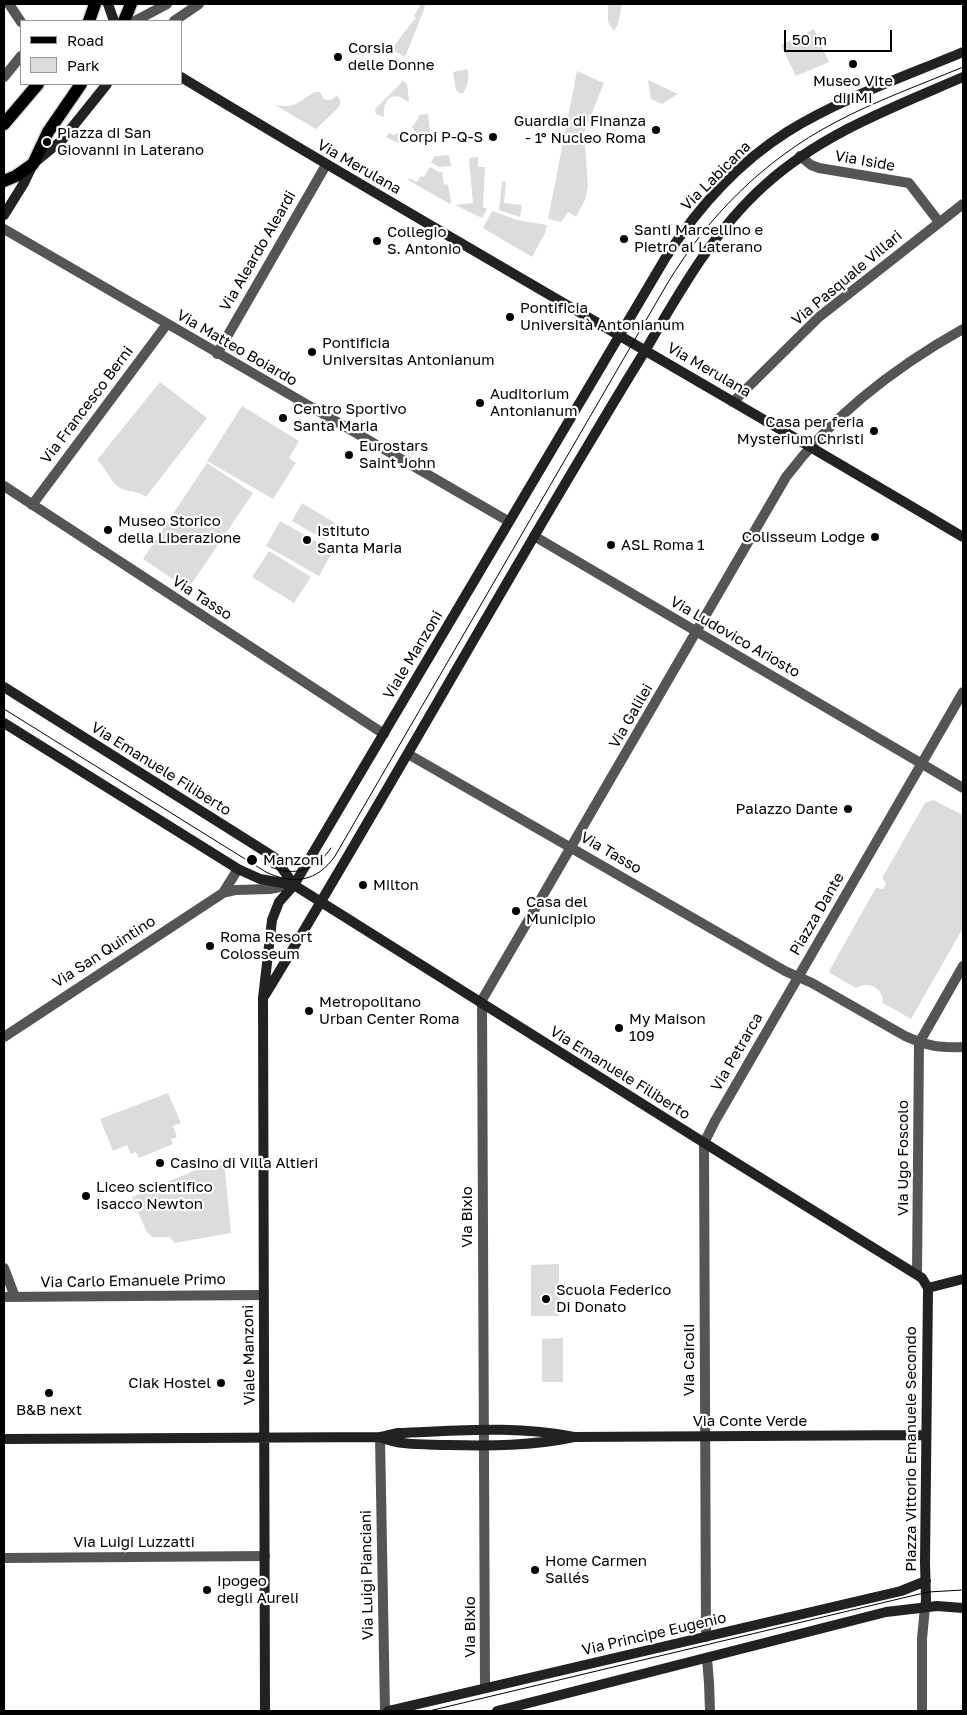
<!DOCTYPE html>
<html>
<head>
<meta charset="utf-8">
<style>
	body { margin:0 }
	#map { position:relative; width:967px; height:1715px; overflow:hidden; background:#fff; font-family:"Golos Text",sans-serif }
	canvas { display:block }
	.frame { position:absolute; inset:0; border:5px solid #000; pointer-events:none }
	.legend { position:absolute; left:20px; top:20px; width:162px; height:65px; box-sizing:border-box; background:#fff; border:1px solid #999; margin:0; padding:6px 9px; list-style:none; font-size:15px; color:#000 }
	.legend li { display:flex; align-items:center; gap:10px; height:25px }
	.legend b { width:25px; border:1px solid #999 }
	.scale { position:absolute; left:784px; top:30px; width:108px; height:22px; box-sizing:border-box; border:2px solid #000; border-top:0; padding-left:6px; font-size:15px; line-height:18px; white-space:nowrap; color:#000; -webkit-text-stroke:4px #fff; paint-order:stroke }
</style>
</head>
<body>
<div id="map">
<canvas width="967" height="1715"></canvas>
<div class="frame"></div>
<ul class="legend">
<li><b style="height:6px;background:#000"></b>Road</li>
<li><b style="height:14px;background:#dcdcdc"></b>Park</li>
</ul>
<div class="scale">50 m</div>
</div>
<script>
const g = document.querySelector('canvas').getContext('2d');
g.lineJoin = 'round';
function fillPath(path, color) {
  g.fillStyle = color;
  g.fill(path, 'evenodd');
}
function trace(path, color, width, dash) {
  g.strokeStyle = color;
  g.lineWidth = width;
  g.lineCap = dash ? 'butt' : 'round';
  g.setLineDash(dash || []);
  g.stroke(path);
}
function write(font, color, halo, rows, align = 'center') {
  g.font = font + ' "Golos Text",sans-serif';
  g.lineWidth = 4.5;
  g.setLineDash([]);
  g.textBaseline = 'middle';
  g.strokeStyle = halo;
  g.fillStyle = color;
  for (const [text, x, y, turn = 0] of rows) {
    g.save();
    g.translate(x, y);
    g.rotate((+turn || 0) * Math.PI / 180);
    g.textAlign = isNaN(turn) ? turn : align;
    if (halo) g.strokeText(text, 0, 0);
    g.fillText(text, 0, 0);
    g.restore();
  }
}
const green = new Path2D(`
	M421,4H426L406,55L404,57L392,49L405,31L416,18L414,16Z
	M608,4H622L618,24L614,31L608,22Z
	M814,29L829,62L796,76L781,45Z
	M466,69L468,71C469,79 468,86 463,93H460L456,90L453,72Z
	M577,71L604,83L584,133L588,186L585,200L576,217L568,212L561,222L548,219Z
	M648,80L678,94L662,104L651,99Z
	M403,81L407,84L409,100L408,102C392,89 382,100 384,117L376,114L375,109Z
	M315,92H320L324,99C330,101 333,100 337,95L341,102L338,108L316,129L275,105C297,109 298,101 315,92Z
	M428,114L430,133L419,137L412,127L418,119L419,115Z
	M407,130L413,139L408,141L402,137L398,143L386,137L389,133L393,135Z
	M449,155L451,166L439,167L431,162L435,156Z
	M478,157V167H485L483,207L487,209L482,218L455,205L473,203L469,158Z
	M430,167L439,172H442L444,185L448,184L451,202L450,204L408,180L409,178L417,182L421,176L424,177Z
	M502,181L506,182L504,203L522,205L520,217L499,210Z
	M492,211L517,220L547,225L545,233L532,257L483,228Z
	M160,382L207,418L146,497C138,490 126,493 117,486C108,478 106,467 97,460Z
	M242,406L299,441L289,458L296,463L273,499L207,461Z
	M207,463L253,493L188,589L143,559Z
	M302,503L335,523L325,540L292,521Z
	M280,521L333,551L319,576L266,546Z
	M269,551L311,577L294,603L252,577Z
	M933,800L963,815V928L911,1019L883,1003C884,989 868,980 856,988L830,973L829,971L876,888L883,889L886,883L882,878L925,803Z
	M168,1093L181,1123L173,1126L177,1137L171,1139L173,1144L139,1158L136,1152L131,1154L127,1145L113,1151L100,1119Z
	M222,1159L224,1161L231,1233L174,1243L170,1237H152L146,1231L132,1197Z
	M559,1264V1316H531V1265Z
	M563,1338V1382H542V1339Z`);
const street = new Path2D(`
	M9,4L21,22
	M135,21L167,4
	M174,21L199,4
	M4,77L21,56
	M800,156L811,165L819,168L909,183L939,222
	M4,229L508,521
	M217,354L326,165
	M733,402L819,317L963,204
	M4,486L384,734
	M32,505L167,324
	M534,536L963,788
	M408,754L785,971L812,983L905,1036C927,1046 939,1048 963,1047
	M223,893L238,869
	M4,1037L223,893L236,890L270,889L290,885
	M4,1268L15,1297
	M917,1274L919,1043L963,966
	M4,1297L263,1295
	M380,1437L385,1711
	M4,1558L265,1556
	M706,1637L704,1143L715,1121L963,692
	M707,1658L709,1683L710,1711
	M485,1688L482,1000L786,477C832,416 897,366 963,329
	M922,1711V1639L925,1607`);
const secondary = new Path2D(`
	M108,4L114,21
	M181,77C440,234 703,382 963,537
	M4,215L24,183L33,164L62,140L107,84
	M4,687L274,857L294,885
	M4,723L238,869L260,879L294,885L722,1154L922,1278L928,1288L925,1562L926,1600L925,1607
	M265,995C375,814 478,629 587,447C606,415 625,383 645,351C680,291 714,230 766,184C823,133 894,107 963,77
	M928,1288L963,1279
	M380,1437C403,1446 423,1444 448,1445C490,1446 532,1446 574,1437L926,1435
	M4,1439L380,1437L397,1433C456,1431 516,1425 574,1437
	M265,1711L263,998L272,920L279,902L294,885L307,863L666,257C697,209 738,163 787,132C840,99 906,76 963,52
	M388,1711L901,1591L926,1581
	M497,1711L886,1612L937,1606L963,1608`);
const primary = new Path2D(`
	M89,21L95,4
	M124,21L131,4
	M4,124L38,84
	M4,181L16,176L33,164L48,132L81,84`);
const tram = new Path2D(`
	M4,709L266,872C293,885 317,882 335,856L667,284C708,216 764,160 834,123C875,101 920,85 963,67
	M271,867C295,877 316,870 331,848
	M429,1711L911,1596L928,1592L963,1590`);
const markers = [
	[338,57,5,"#000"],
	[853,64,5,"#000"],
	[656,130,5,"#000"],
	[493,137,5,"#000"],
	[47,142,5,"#000"],
	[624,239,5,"#000"],
	[377,241,5,"#000"],
	[510,317,5,"#000"],
	[312,352,5,"#000"],
	[480,403,5,"#000"],
	[283,418,5,"#000"],
	[874,431,5,"#000"],
	[349,455,5,"#000"],
	[108,530,5,"#000"],
	[875,537,5,"#000"],
	[307,540,5,"#000"],
	[611,545,5,"#000"],
	[848,809,5,"#000"],
	[252,860,6,"#000"],
	[363,885,5,"#000"],
	[516,911,5,"#000"],
	[210,946,5,"#000"],
	[309,1011,5,"#000"],
	[619,1028,5,"#000"],
	[160,1163,5,"#000"],
	[86,1196,5,"#000"],
	[546,1299,5,"#000"],
	[221,1383,5,"#000"],
	[49,1393,5,"#000"],
	[535,1570,5,"#000"],
	[207,1590,5,"#000"]
];
const poiNames = [
	["Corsia",348,48],
	["delle Donne",348,65],
	["Museo Vite",853,81,"center"],
	["di IMI",853,98,"center"],
	["Guardia di Finanza",646,121,"right"],
	["- 1° Nucleo Roma",646,138,"right"],
	["Piazza di San",57,133],
	["Giovanni in Laterano",57,150],
	["Corpi P-Q-S",483,137,"right"],
	["Santi Marcellino e",634,230],
	["Pietro al Laterano",634,247],
	["Collegio",387,232],
	["S. Antonio",387,249],
	["Pontificia",520,308],
	["Università Antonianum",520,325],
	["Pontificia",322,343],
	["Universitas Antonianum",322,360],
	["Auditorium",490,394],
	["Antonianum",490,411],
	["Centro Sportivo",293,409],
	["Santa Maria",293,426],
	["Casa per feria",864,422,"right"],
	["Mysterium Christi",864,439,"right"],
	["Eurostars",359,446],
	["Saint John",359,463],
	["Museo Storico",118,521],
	["della Liberazione",118,538],
	["Istituto",317,531],
	["Santa Maria",317,548],
	["Colisseum Lodge",865,537,"right"],
	["ASL Roma 1",621,545],
	["Palazzo Dante",838,809,"right"],
	["Manzoni",263,860],
	["Milton",373,885],
	["Casa del",526,902],
	["Municipio",526,919],
	["Roma Resort",220,937],
	["Colosseum",220,954],
	["Metropolitano",319,1002],
	["Urban Center Roma",319,1019],
	["My Maison",629,1019],
	["109",629,1036],
	["Casino di Villa Altieri",170,1163],
	["Liceo scientifico",96,1187],
	["Isacco Newton",96,1204],
	["Scuola Federico",556,1290],
	["Di Donato",556,1307],
	["Ciak Hostel",211,1383,"right"],
	["B&B next",49,1410,"center"],
	["Home Carmen",545,1561],
	["Sallés",545,1578],
	["Ipogeo",217,1581],
	["degli Aureli",217,1598]
];
const streetNames = [
	["Via Iside",865,161,10],
	["Via Merulana",359,167,30],
	["Via Labicana",716,176,-45],
	["Via Aleardo Aleardi",258,251,-60],
	["Via Pasquale Villari",847,278,-40],
	["Via Matteo Boiardo",237,348,30],
	["Via Merulana",709,370,30],
	["Via Francesco Berni",87,405,-53],
	["Via Tasso",202,598,33],
	["Via Ludovico Ariosto",735,637,30],
	["Viale Manzoni",413,655,-59],
	["Via Galilei",631,716,-60],
	["Via Emanuele Filiberto",161,769,32],
	["Via Tasso",611,853,30],
	["Piazza Dante",817,914,-60],
	["Via San Quintino",104,952,-33],
	["Via Petrarca",737,1052,-60],
	["Via Emanuele Filiberto",620,1073,32],
	["Via Ugo Foscolo",903,1158,-90],
	["Via Bixio",467,1217,-90],
	["Via Carlo Emanuele Primo",133,1281,-1],
	["Viale Manzoni",249,1355,-91],
	["Via Cairoli",689,1360,-90],
	["Via Conte Verde",750,1421],
	["Piazza Vittorio Emanuele Secondo",911,1449,-90],
	["Via Luigi Luzzatti",134,1542],
	["Via Luigi Pianciani",367,1575,-91],
	["Via Bixio",470,1627,-90],
	["Via Principe Eugenio",654,1634,-13]
];
fillPath(green, '#dcdcdc');
trace(primary, '#dbdbdb', 15);
trace(street, '#555', 10);
trace(secondary, '#222', 10);
trace(primary, '#000', 12);
trace(tram, '#000', 1);
for (const [x, y, r, color] of markers) {
  const dot = new Path2D();
  dot.arc(x, y, r, 0, 2 * Math.PI);
  g.fillStyle = color;
  g.fill(dot);
  trace(dot, '#fff', 2);
}
write('15px', '#000', '#fff', poiNames, 'left');
write('15px', '#000', '#fff', streetNames);
</script>
</body>
</html>
